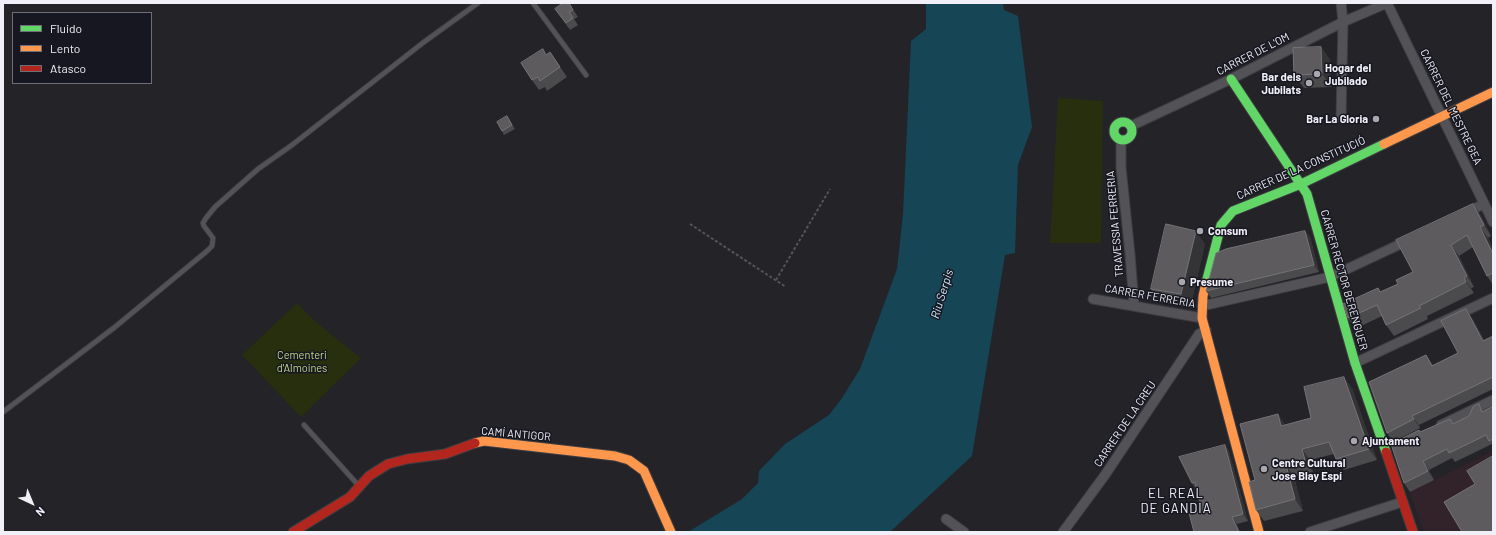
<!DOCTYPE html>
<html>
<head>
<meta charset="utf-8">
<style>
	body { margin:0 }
	#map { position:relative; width:1496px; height:535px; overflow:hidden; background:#232328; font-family:Barlow,sans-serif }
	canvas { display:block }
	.frame { position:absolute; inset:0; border:4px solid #f1f0f8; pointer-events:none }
	.legend { position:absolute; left:12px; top:12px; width:140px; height:72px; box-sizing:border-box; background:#171721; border:1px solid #6e6e77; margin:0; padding:5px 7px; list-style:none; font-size:12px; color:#f1f0f8 }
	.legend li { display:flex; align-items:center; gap:8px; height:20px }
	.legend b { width:20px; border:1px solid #6e6e77 }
	.north { position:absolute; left:12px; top:483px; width:40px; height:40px; -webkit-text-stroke:3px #171721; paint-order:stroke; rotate:136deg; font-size:11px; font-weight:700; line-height:16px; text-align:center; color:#f1f0f8 }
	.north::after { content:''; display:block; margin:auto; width:14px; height:18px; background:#f1f0f8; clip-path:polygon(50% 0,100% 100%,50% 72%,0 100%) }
</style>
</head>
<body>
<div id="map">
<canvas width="1496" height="535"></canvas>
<div class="frame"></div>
<ul class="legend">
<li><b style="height:5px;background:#63d668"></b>Fluido</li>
<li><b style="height:5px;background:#ff974d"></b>Lento</li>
<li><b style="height:5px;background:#b3261e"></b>Atasco</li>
</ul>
<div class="north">N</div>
</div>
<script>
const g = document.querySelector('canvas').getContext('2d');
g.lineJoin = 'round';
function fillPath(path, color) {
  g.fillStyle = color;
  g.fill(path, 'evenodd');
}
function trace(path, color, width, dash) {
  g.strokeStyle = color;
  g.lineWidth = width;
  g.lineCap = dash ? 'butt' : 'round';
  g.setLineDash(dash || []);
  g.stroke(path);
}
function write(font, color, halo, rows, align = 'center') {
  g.font = font + ' Barlow,sans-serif';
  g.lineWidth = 3;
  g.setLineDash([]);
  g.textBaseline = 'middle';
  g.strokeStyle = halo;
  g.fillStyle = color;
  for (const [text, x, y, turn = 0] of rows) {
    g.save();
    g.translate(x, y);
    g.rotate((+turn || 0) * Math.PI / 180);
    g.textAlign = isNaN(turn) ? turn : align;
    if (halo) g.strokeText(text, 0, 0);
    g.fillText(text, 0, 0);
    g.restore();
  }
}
const industrial = new Path2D(`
	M1493,451V532H1424L1410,492Z`);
const green = new Path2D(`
	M1058,98L1103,101L1101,243H1050Z
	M297,303L316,322L361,358L301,417L242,355Z`);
const water = new Path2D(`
	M926,3H1003L1004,10L1018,16L1032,127L1018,165L1015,253L1005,255L972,456L890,532H688L742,499L758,483L759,471L785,444L829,415L842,398L860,369L897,269L903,214L911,41L926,29Z`);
const path = new Path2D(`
	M690,224L786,287
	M776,280L830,189`);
const lane = new Path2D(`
	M533,3L586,75
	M3,412L115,327L207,251L212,246L213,238L204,226L203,223L206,218L215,207L258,169L292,145L424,42L478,3
	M304,425L359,486`);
const street = new Path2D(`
	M1341,3L1343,22L1341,118
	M1387,3L1493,222
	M1131,126L1231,79L1343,22L1387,3
	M1121,141V167L1130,254L1134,305
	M1465,213L1484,204
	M1093,299L1202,318
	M1202,306L1330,277L1409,240
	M1355,363L1493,298
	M1441,425L1493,400
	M946,519L964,532
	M1063,532L1105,475L1199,334L1206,330
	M1310,532L1402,502`);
const fast = new Path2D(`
	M1231,79L1307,194L1355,363L1386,452
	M1114 131a9 9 0 1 1 18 0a9 9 0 1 1-18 0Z
	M1206,283L1221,225L1233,211L1301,184L1384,144`);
const slow = new Path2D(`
	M1384,144L1493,92
	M1206,283L1203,296L1202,318L1259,532
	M475,443L484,441L615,456L629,460L644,471L671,532`);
const jam = new Path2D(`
	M1386,452L1413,532
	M293,532L350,497L369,476L388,464L407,459L445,454L475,443`);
const wall = new Path2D(`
	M569,3L578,17L574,19L578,25L570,30L555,9Z
	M1321,47L1330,60L1331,87L1304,88L1294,75Z
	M550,52L567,77L547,91L545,87L539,90L532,80L546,55Z
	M507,116L515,129L504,135L502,131Z
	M1480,214L1491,236L1488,238L1493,249V285L1487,276L1473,247L1459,256L1474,287L1471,288L1474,293L1427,316L1428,319L1394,336L1386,325L1382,316L1355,329L1348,318L1378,288L1381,292L1398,284Z
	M1305,231L1310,237L1319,272L1211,298L1206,291Z
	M1205,244L1190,308L1160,302L1151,289Z
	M1466,309L1472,318L1484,340L1493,336V389L1419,425L1420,428L1393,442L1387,433L1426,355L1433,365L1458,353Z
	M1352,388L1377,460L1344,470L1336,459L1334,454L1310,460L1313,472L1294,477L1303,511L1264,521L1256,510L1255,480L1311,418Z
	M1479,404L1483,411L1493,406V446L1492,444L1455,462L1452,458L1429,470L1434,480L1410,492L1404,483L1421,432L1450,419L1453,424L1469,416Z
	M1225,445L1229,452L1248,521L1237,524L1240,532H1194L1202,510L1196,489L1192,483Z`);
const shadedWall = new Path2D(`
	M1321,47L1330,60L1331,87L1322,74Z
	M1473,204L1480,214L1491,236L1484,225Z
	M1480,227L1488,238L1493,249V254Z
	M1196,231L1205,244L1190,308L1181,294Z
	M1305,231L1310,237L1319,272L1314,265Z
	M1451,245L1459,256L1474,287L1467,276Z
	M1464,278L1471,288L1474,293L1466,282Z
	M1466,309L1472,318L1489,350L1483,341Z
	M1426,355L1432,364L1438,375L1432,366Z
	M1344,377L1352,388L1377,460L1369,449Z
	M1278,414L1286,426H1281Z
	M1412,416L1419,425L1420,428Z
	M1225,445L1229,452L1248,521L1243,514Z
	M1302,449L1310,460L1313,472L1305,460Z
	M1423,461L1429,470L1434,480L1428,471Z
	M1286,465L1294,477L1303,511L1295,499Z
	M1232,517L1237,524L1240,532H1239Z`);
const building = new Path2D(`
	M563,3H569L573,10L569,12L573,18L566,23L555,9Z
	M1321,47L1322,74L1294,75L1293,48Z
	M543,49L546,55L550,52L560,67L540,81L538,77L532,80L521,63Z
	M507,116L512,125L502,131L497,122Z
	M1473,204L1484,225L1480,227L1493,254V273L1487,276L1467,235L1451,245L1467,276L1464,278L1466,282L1419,306L1421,308L1386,325L1377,305L1348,318L1343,304L1378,288L1380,292L1398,284L1396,280L1413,272L1396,240Z
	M1166,224L1196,231L1181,294L1151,289Z
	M1305,231L1314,265L1206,291L1216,253L1226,249Z
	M1466,309L1483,341L1493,336V377L1412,416L1414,419L1387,433L1369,382L1426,355L1432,366L1458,353L1441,321Z
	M1344,377L1369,449L1336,459L1329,442L1302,449L1305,460L1286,465L1295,499L1256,510L1249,482L1255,480L1240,424L1278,414L1281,426L1311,418L1304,387Z
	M1479,404L1482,412L1493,406V439L1489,441L1486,435L1449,453L1447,449L1423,461L1428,471L1404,483L1391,444L1419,430L1420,432L1450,419L1453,424L1469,416L1473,407Z
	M1225,445L1243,514L1232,517L1239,532H1194L1189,513L1202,510L1195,482L1192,483L1179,457Z
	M1493,456V532H1462L1444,502L1475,484L1467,471Z`);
const markers = [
	[1317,74,4,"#a9a8af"],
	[1309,83,4,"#a9a8af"],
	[1376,119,4,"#a9a8af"],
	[1200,231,4,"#a9a8af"],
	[1182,282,4,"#a9a8af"],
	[1354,441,4,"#a9a8af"],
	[1264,469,4,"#a9a8af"]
];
const streetNames = [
	["CARRER DE L'OM",1253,54,-27],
	["CARRER DEL MESTRE GEA",1451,107,64],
	["CARRER DE LA CONSTITUCIÓ",1301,168,-24],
	["TRAVESSIA FERRERIA",1115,224,-95],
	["CARRER RECTOR BERENGUER",1344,280,74],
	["CARRER FERRERIA",1150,296,10],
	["CARRER DE LA CREU",1125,424,-56],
	["CAMÍ ANTIGOR",516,434,5]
];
const poiNames = [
	["Hogar del",1325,68],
	["Jubilado",1325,81],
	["Bar dels",1301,77,"right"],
	["Jubilats",1301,90,"right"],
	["Bar La Gloria",1368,119,"right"],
	["Consum",1208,231],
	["Presume",1190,282],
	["Ajuntament",1362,441],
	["Centre Cultural",1272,463],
	["Jose Blay Espí",1272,476]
];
const parkNames = [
	["Cementeri",302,355],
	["d'Almoines",302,368]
];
const waterNames = [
	["Riu Serpis",942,294,-73]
];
const quarterNames = [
	["EL REAL",1176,494],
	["DE GANDIA",1176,509]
];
fillPath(industrial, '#32232a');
fillPath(green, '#272f0e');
fillPath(water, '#164556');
trace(lane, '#3e3e43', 6);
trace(street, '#3e3e43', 11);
trace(fast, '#3e3e43', 11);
trace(slow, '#3e3e43', 11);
trace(jam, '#3e3e43', 11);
trace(path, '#535358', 2, [3, 2]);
trace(lane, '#535257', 4.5);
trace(street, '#535257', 9);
trace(fast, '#63d668', 9);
trace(slow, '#ff974d', 9);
trace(jam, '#b3261e', 9);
fillPath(wall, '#4b4a4c');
fillPath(shadedWall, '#343336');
fillPath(building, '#5d5b5e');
trace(building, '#747376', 1);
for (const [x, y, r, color] of markers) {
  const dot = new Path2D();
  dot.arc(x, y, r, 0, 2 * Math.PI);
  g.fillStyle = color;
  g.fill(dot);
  trace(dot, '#171721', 1.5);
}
write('11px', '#f1f0f8', '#171721', streetNames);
write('bold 11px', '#f1f0f8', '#171721', poiNames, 'left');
write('11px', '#c1d787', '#171721', parkNames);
write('italic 12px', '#c6e9f9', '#171721', waterNames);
g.letterSpacing = '1px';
write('13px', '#f1f0f8', '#171721', quarterNames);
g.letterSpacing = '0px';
</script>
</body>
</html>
